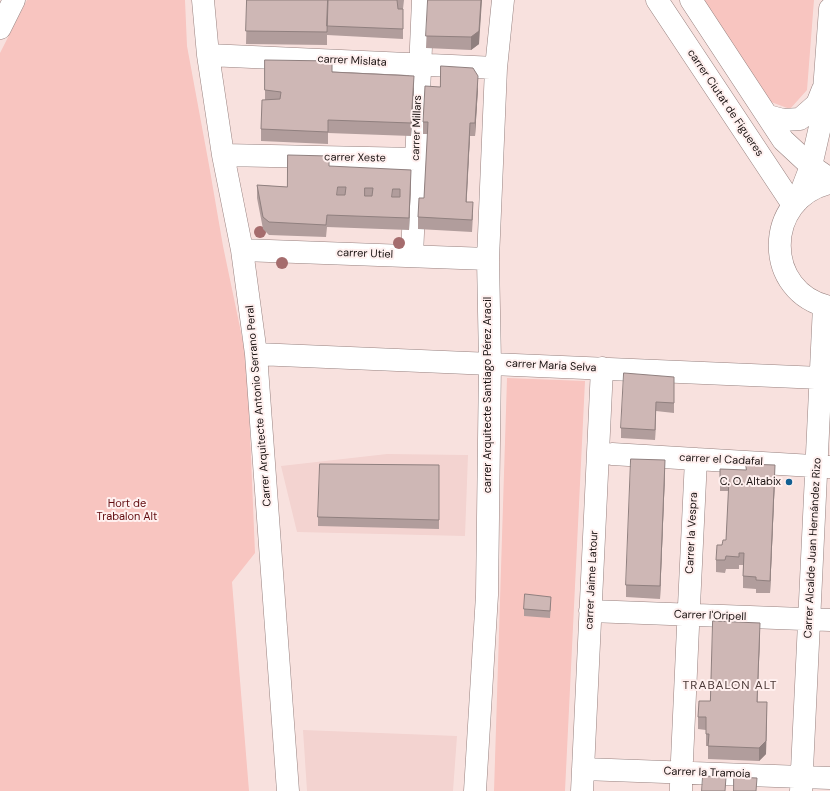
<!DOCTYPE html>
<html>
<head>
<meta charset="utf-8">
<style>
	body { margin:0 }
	canvas { display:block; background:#f8e1de }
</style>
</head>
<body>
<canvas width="830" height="791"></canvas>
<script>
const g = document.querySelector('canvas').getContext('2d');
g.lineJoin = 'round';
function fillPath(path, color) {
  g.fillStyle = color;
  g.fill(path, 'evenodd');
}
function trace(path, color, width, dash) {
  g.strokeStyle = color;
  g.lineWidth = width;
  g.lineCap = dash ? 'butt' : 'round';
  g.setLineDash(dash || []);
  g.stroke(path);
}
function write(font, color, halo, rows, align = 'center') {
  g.font = font + ' "DM Sans",sans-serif';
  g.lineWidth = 4;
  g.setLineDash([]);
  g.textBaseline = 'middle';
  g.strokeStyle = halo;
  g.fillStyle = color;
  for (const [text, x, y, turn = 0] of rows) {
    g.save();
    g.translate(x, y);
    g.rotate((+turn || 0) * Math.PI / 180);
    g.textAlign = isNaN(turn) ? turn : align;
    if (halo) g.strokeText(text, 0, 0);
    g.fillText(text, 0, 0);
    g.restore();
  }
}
const built = new Path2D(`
	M387,454L468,455L465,536L297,532L281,466Z
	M303,730L457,736L453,791H307Z`);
const green = new Path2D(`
	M27,0H185L187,46L209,165L223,246L247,361L255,553L232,582L249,791H0V53Z
	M704,0H814L807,90L790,109L771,102Z
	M507,378L585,381L565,791H494Z`);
const minor = new Path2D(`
	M203,0L208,55L223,155L242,250L256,354L288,791
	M0,28L14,0
	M208,55L496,68
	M768,116L783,120L800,119L817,104L823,89
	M223,155L416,159
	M798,200L811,166L822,118L830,9
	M242,250L488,259
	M412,256L423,0
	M256,354L821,378
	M612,454L830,467
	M689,606L696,459
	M590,611L830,620
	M682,760L688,627
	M583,769L830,778
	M475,791L487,595L490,363L488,259L496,68L503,0
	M582,791L602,368
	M681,791V784
	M801,791L824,306`);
const major = new Path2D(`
	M657,0L793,205
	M691,0L783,140L811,166L830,179
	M830,183C763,198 763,293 830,307`);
const trees = [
	[260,232],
	[399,243],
	[282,263]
];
const wall = new Path2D(`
	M247,0H404L403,9H398H403V39L327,35V45L246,44Z
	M428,0L479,44L471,50L426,48Z
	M265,60L414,88L411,136L328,133V144L261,141V129L265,100Z
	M478,88L475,136H470L466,202L473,215L472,232L418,229V217L424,198L428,134H423V122Z
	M329,166L411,182L409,230L327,227L326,237L269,235L263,229L257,198V185L287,187Z
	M674,377V413L656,411L655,440L621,438V428Z
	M439,465V529L318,526V517Z
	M720,469L775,477L770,593H756V589L743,588V565H739V569H726L725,573L716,572V560L722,545L726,540L729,491H720Z
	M665,473L660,599L626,597V585Z
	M551,603L550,618L524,616V609Z
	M760,636L757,702L767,715L766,754L759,761L708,759V746H706V730L698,729V717Z`);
const shadedWall = new Path2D(`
	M481,0H482L479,44L471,50V37Z
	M414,76V88L411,136V123Z
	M478,76V88L475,136V123Z
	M470,123V136L466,214V202Z
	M411,170V182L409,230V218Z
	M656,402V411L655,440V430Z
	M665,460V473L660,599V586Z
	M775,465V477L770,593V581Z
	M760,623V636L757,714V702Z
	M767,702L766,754L759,761V748Z`);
const building = new Path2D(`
	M247,0H328L327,32L246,31Z
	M328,0H397L398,9H403V29L327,26Z
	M428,0H481L479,31L471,37L426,36Z
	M265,60L332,61V72L414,76L411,123L328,120V132L261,129L262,100L280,99L281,92L265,90Z
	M441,66L473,68L478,76L475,123H470L466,202H473L472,220L418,217L419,198H424L428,122H423L425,86L440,87Z
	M288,155L329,156V166L411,170L409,218L327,215L326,225L269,222L263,217L257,185L287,187ZM338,187H346L345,195H337ZM365,188H373L372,196H365ZM393,189H400V197H392Z
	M624,373L674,377V403L656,402L655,430L621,428Z
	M631,459L665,460L660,586L626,585Z
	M320,464L439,465V520L318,517Z
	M746,464L775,465L770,581L756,580V577L743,576L744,553H739V557L726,556L725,560H716L717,545H722L723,540H726L729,479L720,478V469L746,470Z
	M525,594L551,597L550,611L524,609Z
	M713,621L760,623L757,702H767L766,741L759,748L708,746L709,734H706V717H698L699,701H710Z
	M703,776L726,777L725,791H702Z
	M734,777L757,778L756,791H734Z`);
const markers = [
	[789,482,4,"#125f92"]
];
const streetNames = [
	["carrer Mislata",352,61,3],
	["carrer Ciutat de Figueres",725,103,56],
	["carrer Millars",417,128,-88],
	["carrer Xeste",355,158,1],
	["carrer Utiel",365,254,2],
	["carrer Maria Selva",551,366,3],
	["carrer Arquitecte Santiago Pérez Aracil",488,395,-90],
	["Carrer Arquitecte Antonio Serrano Peral",259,406,-95],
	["carrer el Cadafal",721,460,3],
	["Carrer la Vespra",692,533,-87],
	["Carrer Alcalde Juan Hernández Rizo",813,548,-87],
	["carrer Jaime Latour",592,580,-87],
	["Carrer l'Oripell",710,616,2],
	["Carrer la Tramoia",707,773,2]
];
const poiNames = [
	["C. O. Altabix",781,482]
];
const parkNames = [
	["Hort de",127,504],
	["Trabalon Alt",127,517]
];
const neighbourhoodNames = [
	["TRABALON ALT",730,686]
];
fillPath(built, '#f3d3d0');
fillPath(green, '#f8c5c0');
trace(minor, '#97817f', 23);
trace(major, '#97817f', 23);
trace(minor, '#fff', 22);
trace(major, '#fff', 22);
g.fillStyle = '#a56c6d';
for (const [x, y] of trees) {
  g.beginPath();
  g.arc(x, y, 6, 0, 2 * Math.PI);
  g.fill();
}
fillPath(wall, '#b19d9c');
fillPath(shadedWall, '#90807f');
fillPath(building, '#ceb7b5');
trace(building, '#90807f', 1);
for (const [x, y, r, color] of markers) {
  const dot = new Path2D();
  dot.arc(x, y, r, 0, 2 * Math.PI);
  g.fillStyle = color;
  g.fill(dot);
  trace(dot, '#fff0ef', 1.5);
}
write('11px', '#191110', '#fff0ef', streetNames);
write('11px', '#191110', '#fff0ef', poiNames, 'right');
write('11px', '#610c10', '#fff0ef', parkNames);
g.letterSpacing = '1px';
write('12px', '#4c3937', '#fff0ef', neighbourhoodNames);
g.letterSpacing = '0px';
</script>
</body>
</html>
